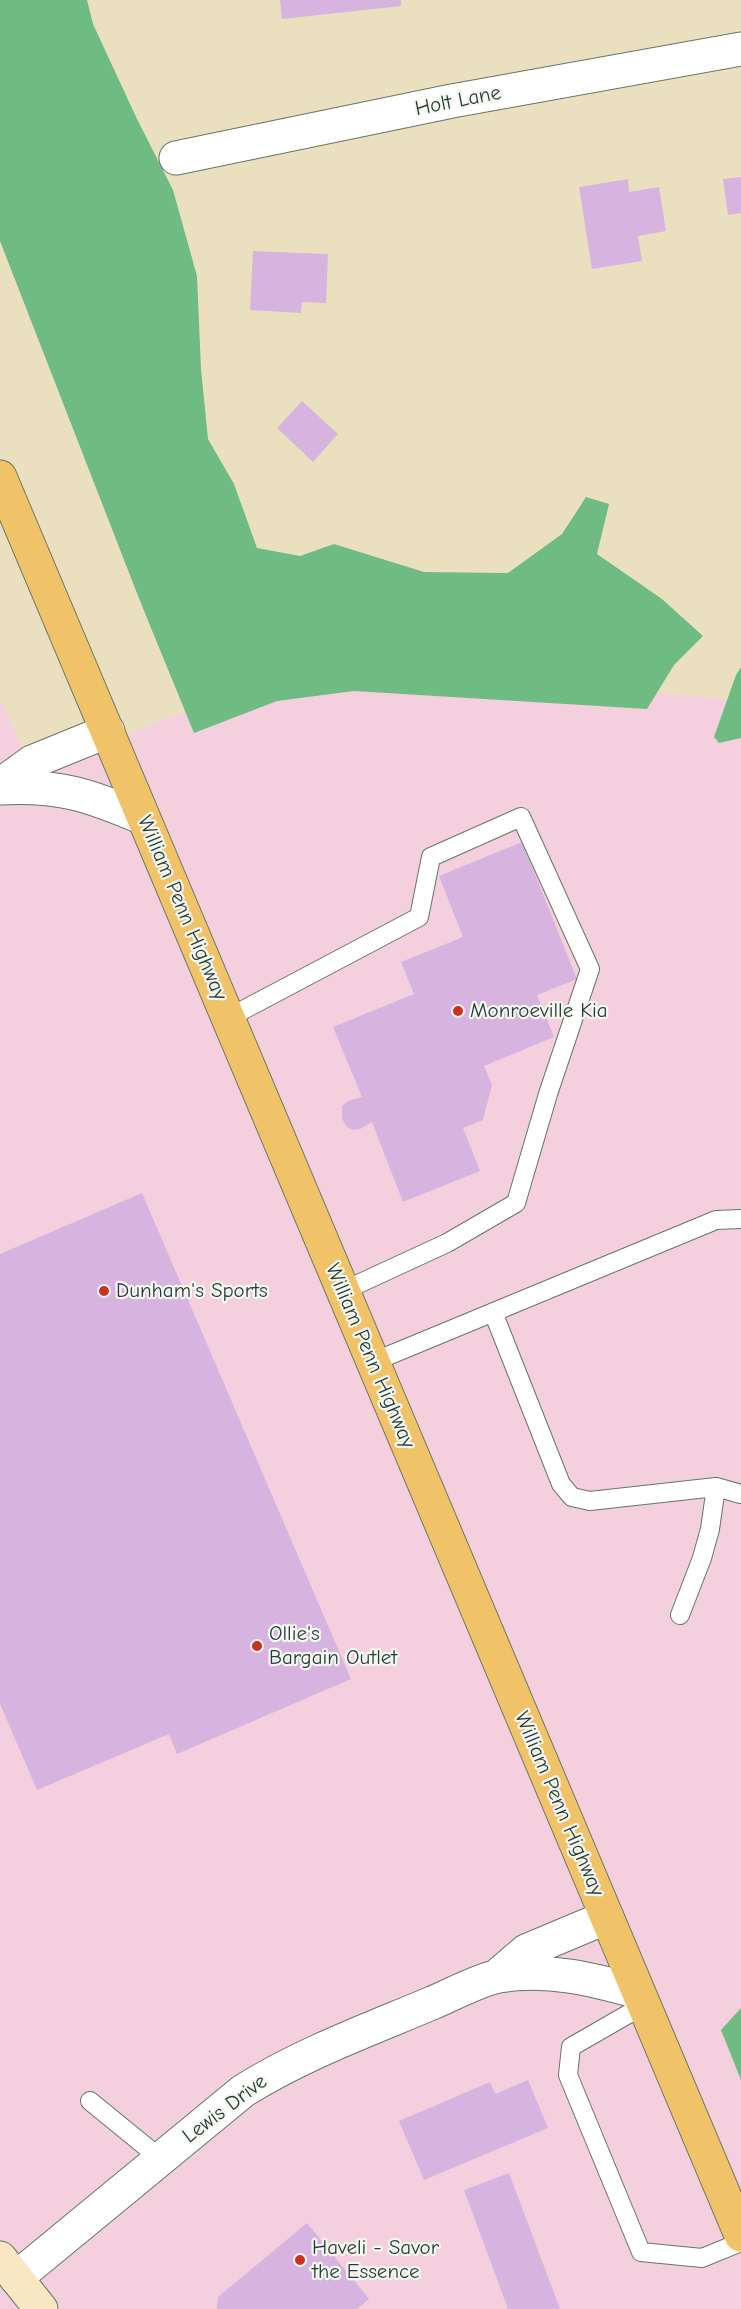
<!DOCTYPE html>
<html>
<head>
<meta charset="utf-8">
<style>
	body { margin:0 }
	canvas { display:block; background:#eae0bf }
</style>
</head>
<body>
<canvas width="741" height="2309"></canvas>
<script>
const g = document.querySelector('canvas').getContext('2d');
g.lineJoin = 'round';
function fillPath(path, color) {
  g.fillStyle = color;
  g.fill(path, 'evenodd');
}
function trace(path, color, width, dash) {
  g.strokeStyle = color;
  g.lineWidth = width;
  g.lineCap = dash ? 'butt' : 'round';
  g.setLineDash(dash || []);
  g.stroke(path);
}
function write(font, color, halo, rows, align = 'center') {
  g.font = font + ' "Comic Neue",sans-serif';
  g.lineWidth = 4.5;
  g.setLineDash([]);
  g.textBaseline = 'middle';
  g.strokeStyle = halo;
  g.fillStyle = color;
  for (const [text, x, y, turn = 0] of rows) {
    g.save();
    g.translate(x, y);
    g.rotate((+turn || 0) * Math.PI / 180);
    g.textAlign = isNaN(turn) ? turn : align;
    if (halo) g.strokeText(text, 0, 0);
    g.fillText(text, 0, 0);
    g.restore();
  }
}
const built = new Path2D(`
	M322,658L741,701V2008L721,2030L741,2080V2309H0V698L33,771Z`);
const forest = new Path2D(`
	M0,0H87L93,24L137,119L173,190L197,276L201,369L208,439L234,484L257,548L300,556L334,544L424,572L508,573L562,534L586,497L609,504L597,554L662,599L703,636L674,665L647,709L354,691L277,701L194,733L140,601L0,241Z
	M741,667V738L719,743L714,737L736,675Z
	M741,2008V2080L721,2030Z`);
const building = new Path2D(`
	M280,0H401V6L282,19Z
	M741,177V213L728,215L723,179Z
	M628,179L629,192L659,187L666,231L638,236L642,261L592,269L579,187Z
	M253,251L328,254L326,303L302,302L301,313L250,310Z
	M302,401L338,434L313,462L277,428Z
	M522,842L577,979L537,995L554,1037L484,1066L492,1085L483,1120L463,1128L480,1171L403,1202L372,1122L360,1129L353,1130L347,1127L342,1119V1106L348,1101L362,1097L333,1027L414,994L401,962L463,937L439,876Z
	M142,1193L351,1679L177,1754L169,1734L37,1790L0,1704V1254Z
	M528,2080L548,2128L424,2180L399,2121L490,2082L495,2094Z
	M509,2173L560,2309H508L464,2190Z
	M307,2223L369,2299L357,2309H217L218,2297Z`);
const service = new Path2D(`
	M228,1018L419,917L431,857L521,817L590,969L548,1094L516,1203L447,1243L343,1291
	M493,1312L561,1484L572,1497L590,1501L716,1487L741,1494
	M373,1362L716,1220L741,1219
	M680,1615L702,1558L710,1529L716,1487
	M644,2005L571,2047L568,2075L641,2252L702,2258L741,2242
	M90,2101L161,2159`);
const minor = new Path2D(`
	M176,158L452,101L741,49
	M0,785L32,762L108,731
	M0,788C60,785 89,795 143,818
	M497,1976L526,1951L607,1917
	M16,2278L243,2091C302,2054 368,2030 432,2003C451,1995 481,1979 499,1976C548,1968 592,1979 638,1992`);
const secondary = new Path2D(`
	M0,2258L41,2309`);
const trunk = new Path2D(`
	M0,477L741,2235`);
const markers = [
	[458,1011,6,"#c8321e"],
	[104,1291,6,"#c8321e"],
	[257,1646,6,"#c8321e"],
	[300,2260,6,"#c8321e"]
];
const streetNames = [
	["Holt Lane",458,101,-11],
	["William Penn Highway",182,908,67],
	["William Penn Highway",370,1356,67],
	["William Penn Highway",559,1804,67],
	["Lewis Drive",225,2109,-37]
];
const poiNames = [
	["Monroeville Kia",470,1011],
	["Dunham's Sports",116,1291],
	["Ollie's",269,1634],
	["Bargain Outlet",269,1658],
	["Haveli - Savor",312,2248],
	["the Essence",312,2272]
];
fillPath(built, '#f4cfdd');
fillPath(forest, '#6ebb84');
fillPath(building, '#d7b4df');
trace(service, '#667665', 20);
trace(minor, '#667665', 35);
trace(secondary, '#667665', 35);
trace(trunk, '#667665', 35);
trace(service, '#fff', 18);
trace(minor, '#fff', 33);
trace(secondary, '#f9e7c3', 33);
trace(trunk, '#f1c369', 33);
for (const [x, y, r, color] of markers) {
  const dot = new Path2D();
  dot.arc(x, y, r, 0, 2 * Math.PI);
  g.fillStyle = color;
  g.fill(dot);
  trace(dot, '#f6f6f2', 2);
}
write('21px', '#1f3d34', '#f6f6f2', streetNames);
write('21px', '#1f3d34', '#f6f6f2', poiNames, 'left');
</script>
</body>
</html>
